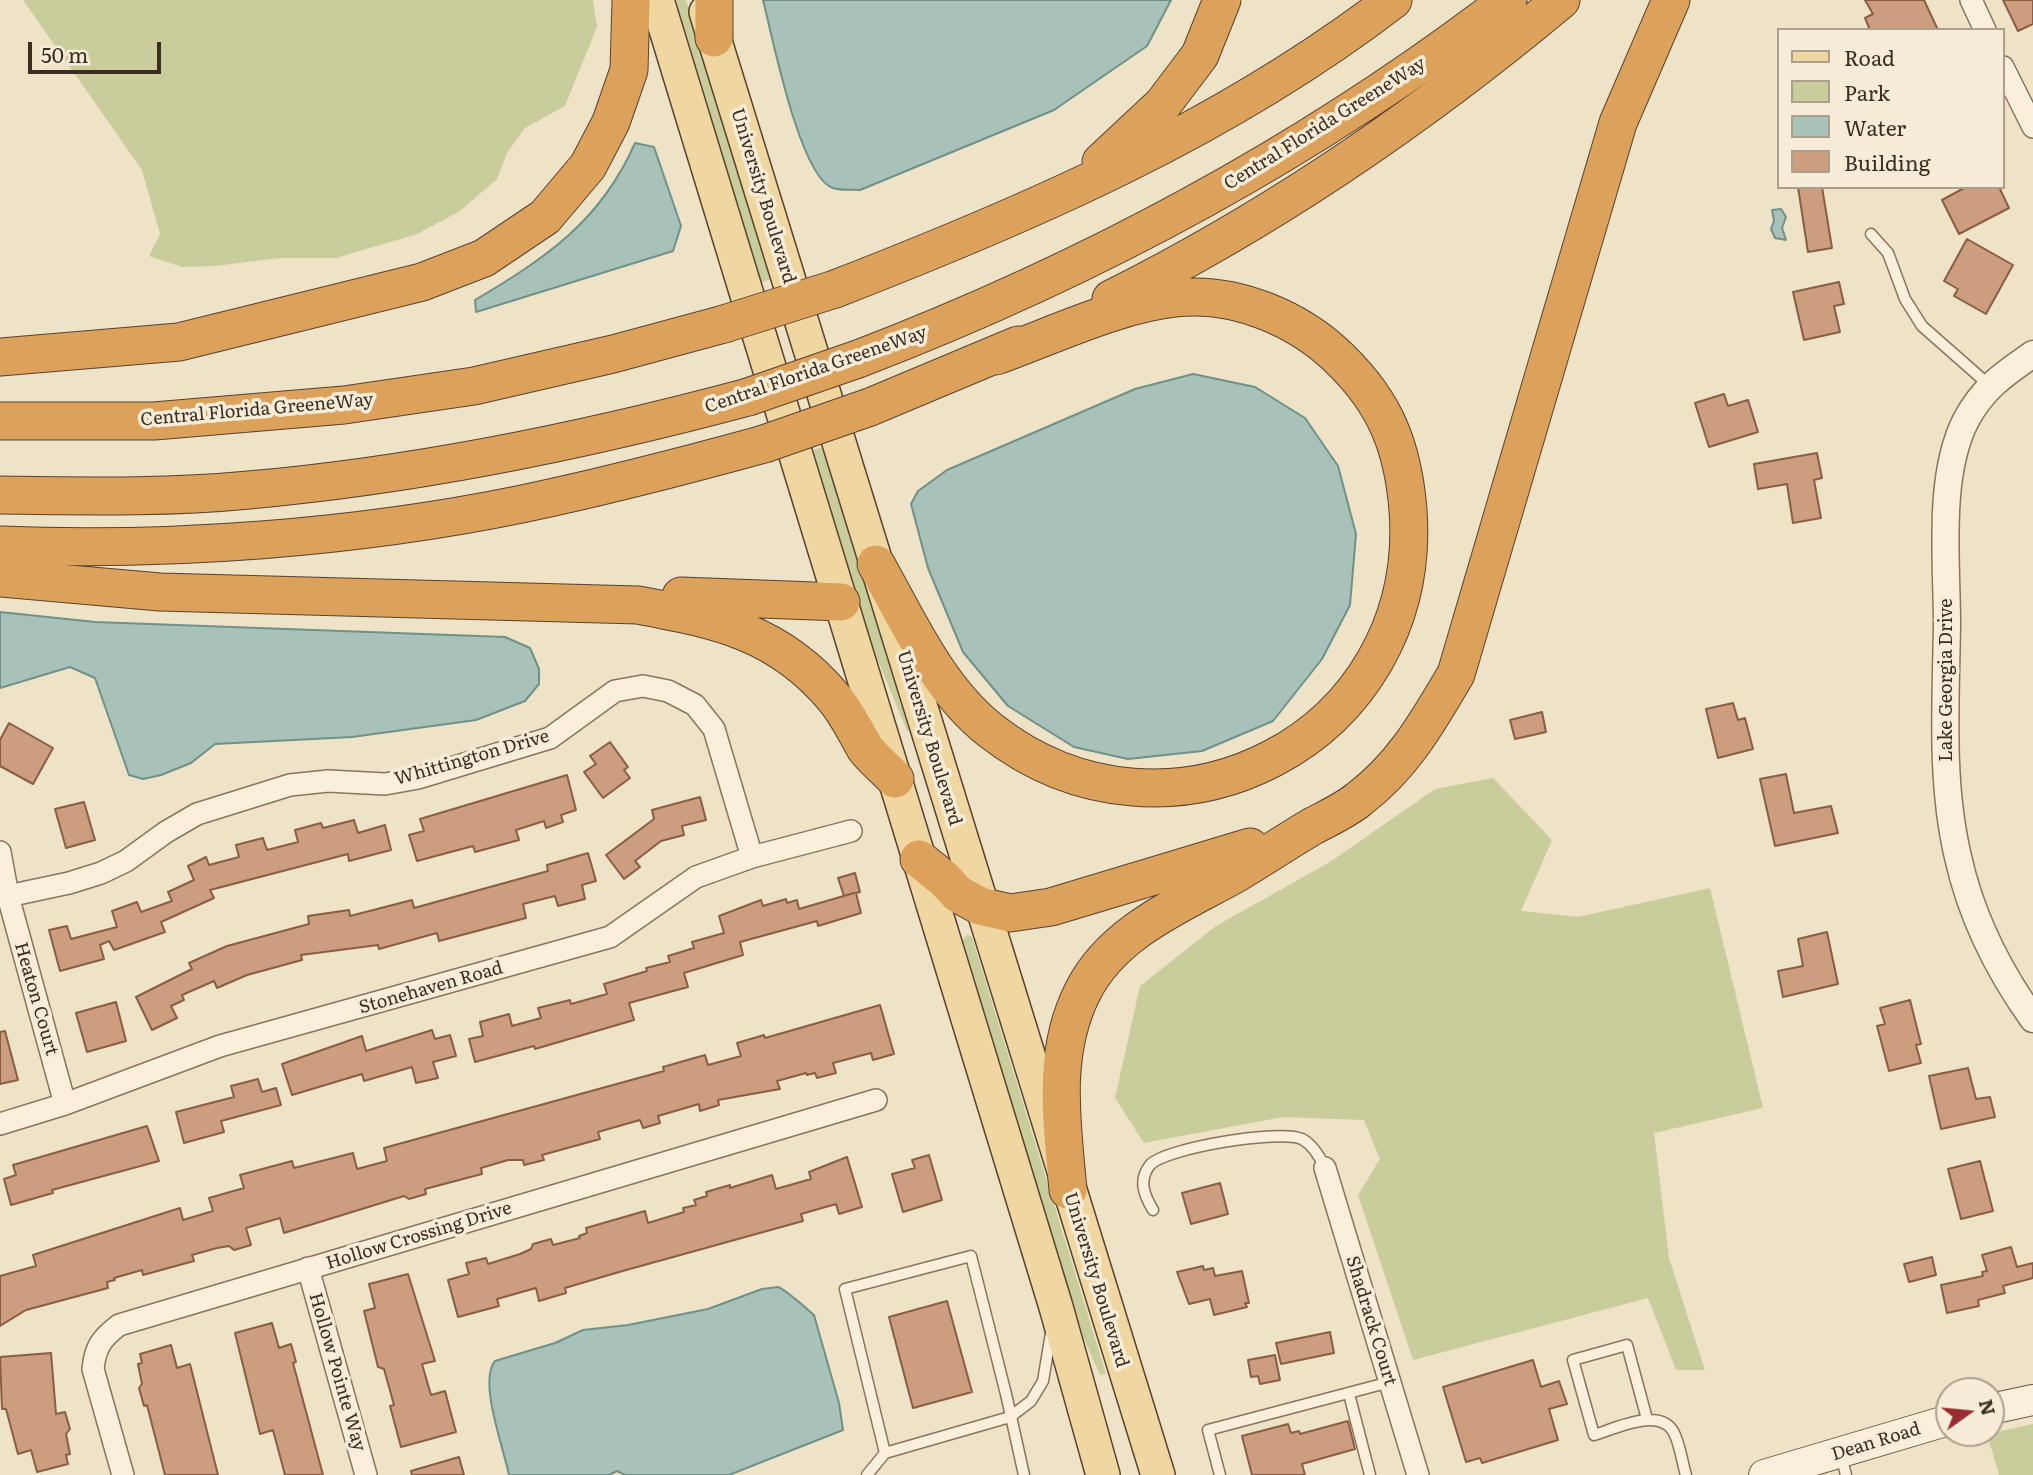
<!DOCTYPE html>
<html>
<head>
<meta charset="utf-8">
<style>
	body { margin:0 }
	#map { position:relative; width:2033px; height:1475px; overflow:hidden; background:#eee2c7; font-family:Literata,serif }
	canvas { display:block }
	.legend { position:absolute; left:1777px; top:28px; width:228px; height:161px; box-sizing:border-box; background:#f6ecd7; border:2px solid #aba08e; margin:0; padding:9px 12px; list-style:none; font-size:21px; color:#3b2d20 }
	.legend li { display:flex; align-items:center; gap:14px; height:35px }
	.legend b { width:35px; border:2px solid #aba08e }
	.north { position:absolute; left:1935px; top:1377px; width:70px; height:70px; box-sizing:border-box; background:#f6ecd7; border:2px solid #aba08e; border-radius:50%; rotate:75deg; font-size:19px; font-weight:700; line-height:28px; text-align:center; color:#3b2d20 }
	.north::after { content:''; display:block; margin:auto; width:24px; height:32px; background:#992d2f; clip-path:polygon(50% 0,100% 100%,50% 72%,0 100%) }
	.scale { position:absolute; left:28px; top:42px; width:133px; height:32px; box-sizing:border-box; border:4px solid #3b2d20; border-top:0; padding-left:9px; font-size:21px; line-height:24px; white-space:nowrap; color:#3b2d20; -webkit-text-stroke:5px #f6ecd7; paint-order:stroke }
</style>
</head>
<body>
<div id="map">
<canvas width="2033" height="1475"></canvas>
<ul class="legend">
<li><b style="height:9px;background:#f0d6a0"></b>Road</li>
<li><b style="height:19px;background:#c8cd9b"></b>Park</li>
<li><b style="height:19px;background:#a8c2ba"></b>Water</li>
<li><b style="height:19px;background:#cc9d7e"></b>Building</li>
</ul>
<div class="north">N</div>
<div class="scale">50 m</div>
</div>
<script>
const g = document.querySelector('canvas').getContext('2d');
g.lineJoin = 'round';
function fillPath(path, color) {
  g.fillStyle = color;
  g.fill(path, 'evenodd');
}
function trace(path, color, width, dash) {
  g.strokeStyle = color;
  g.lineWidth = width;
  g.lineCap = dash ? 'butt' : 'round';
  g.setLineDash(dash || []);
  g.stroke(path);
}
function write(font, color, halo, rows, align = 'center') {
  g.font = font + ' Literata,serif';
  g.lineWidth = 7;
  g.setLineDash([]);
  g.textBaseline = 'middle';
  g.strokeStyle = halo;
  g.fillStyle = color;
  for (const [text, x, y, turn = 0] of rows) {
    g.save();
    g.translate(x, y);
    g.rotate((+turn || 0) * Math.PI / 180);
    g.textAlign = isNaN(turn) ? turn : align;
    if (halo) g.strokeText(text, 0, 0);
    g.fillText(text, 0, 0);
    g.restore();
  }
}
const green = new Path2D(`
	M23,0H593L597,27L565,106L525,128L507,153L497,179L460,211L417,234L336,258H279L215,266L182,267L149,256L160,234L142,170Z
	M676,0H686L771,279L761,282Z
	M823,447L909,730L907,731L874,651L813,450Z
	M1493,778L1552,840L1521,911L1578,917L1710,888L1763,1108L1654,1133L1669,1258L1705,1370H1676L1648,1298L1413,1360L1358,1195L1380,1159L1364,1120L1283,1117L1144,1143L1115,1098L1140,986L1216,926L1330,862L1435,789Z
	M967,934L972,937L1106,1374L1100,1375L1083,1337L963,940Z
	M2033,1424V1475H1999L1987,1434Z`);
const water = new Path2D(`
	M763,0H1171L1147,46L1054,110L860,190C852,189 841,191 833,188C800,178 772,35 763,0Z
	M635,143L654,147L681,226L673,251L476,312L475,300C546,258 601,221 635,143Z
	M1781,209L1786,217L1782,228L1786,240L1775,238L1771,229L1774,221L1772,210Z
	M1193,374L1255,387L1305,418L1338,466L1356,534L1350,605L1322,659L1273,721L1202,751L1128,759L1074,747L1008,706L963,652L928,568L911,504L918,491L947,470L1135,389Z
	M0,612L95,622L505,637L530,648L539,669V684L525,701L476,720L352,737L215,744L191,763L161,775L143,779L129,775L95,678L70,667L0,688Z
	M778,1287C785,1289 807,1309 814,1315L839,1403L843,1430L729,1475H625L617,1471L609,1475H509C504,1449 478,1381 495,1361L555,1343L583,1330L628,1325L708,1309L762,1289Z`);
const building = new Path2D(`
	M1865,0H1924L1938,30H1870L1865,18L1873,14Z
	M2003,0H2033V24L2018,31Z
	M1798,187H1822L1832,248L1808,252Z
	M1966,187H1999L2009,208L1959,234L1942,200Z
	M1967,239L2013,265L1986,314L1954,296L1958,289L1944,281Z
	M1839,282L1844,304L1834,306L1840,332L1804,340L1793,292Z
	M1724,394L1728,406L1748,400L1758,432L1709,447L1695,403Z
	M1817,453L1822,478L1814,480L1821,518L1793,523L1787,484L1758,489L1754,464Z
	M1733,703L1738,720L1745,718L1753,749L1718,758L1706,709Z
	M1542,712L1546,732L1515,739L1510,720Z
	M9,723L53,748L33,784L0,766V740Z
	M610,742L628,767L624,770L630,778L603,798L584,772L596,764L590,756Z
	M1786,774L1794,813L1831,806L1838,833L1775,846L1760,779Z
	M567,775L576,810L561,815L563,822L546,828L544,821L516,830L519,840L475,852L473,846L417,861L409,835L424,831L420,819Z
	M700,797L706,820L682,826L684,835L661,841L635,861L640,867L624,879L606,855L654,819L652,810Z
	M84,802L95,840L66,848L55,809Z
	M354,820L358,833L385,825L391,850L349,861L348,854L210,890L214,898L161,922L165,932L114,950L109,941L100,945L104,959L60,971L49,930L67,926L71,939L117,927L112,911L137,902L141,912L172,901L168,892L194,880L188,866L206,857L209,865L239,857L236,845L263,838L267,850L298,842L295,830L321,823L323,828Z
	M588,853L596,881L582,885L585,899L558,906L555,896L523,904L526,918L439,941L437,933L379,949L378,945L301,955L302,960L247,975L217,988L214,981L182,995L184,1000L171,1006L177,1018L152,1030L136,997L192,969L189,963L227,946L309,924L308,916L349,910L350,916L412,900L414,908L548,871L547,865Z
	M855,873L860,892L856,893L861,913L818,926L817,921L740,942L743,955L684,973L688,987L629,1003L634,1020L535,1049L534,1046L475,1062L469,1039L483,1036L480,1022L509,1014L512,1026L541,1018L538,1008L570,1000L571,1004L607,994L604,984L647,971L646,968L670,962L668,956L694,948L692,942L724,933L719,916L761,900L763,906L786,899L787,903L797,900L799,909L854,893L844,896L838,878Z
	M1827,932L1838,984L1783,997L1778,971L1803,966L1798,939Z
	M1910,1000L1921,1044L1916,1045L1921,1063L1889,1071L1877,1026L1885,1024L1880,1008Z
	M116,1002L126,1041L87,1052L76,1013Z
	M880,1005L894,1054L873,1060L871,1053L833,1063L836,1073L817,1078L815,1073L807,1075L806,1073L777,1081L780,1089L718,1100L719,1105L700,1111L699,1104L658,1116L660,1123L643,1128L640,1120L598,1132L600,1139L542,1155L544,1160L524,1165L523,1160H508L481,1168L482,1174L425,1189L426,1194L409,1199L404,1196L284,1233L280,1218L246,1228L251,1245L234,1250L229,1246L217,1248L192,1255L194,1261L143,1275L142,1270L114,1278L115,1280L107,1282L108,1288L26,1310L0,1326V1276L36,1266L33,1255L180,1208L183,1220L213,1211L209,1198L244,1188L240,1175L292,1161L294,1168L353,1153L357,1169L387,1161L384,1148L664,1071L663,1067L705,1055L708,1065L741,1056L737,1043L764,1035L765,1038Z
	M432,1030L435,1039L450,1035L456,1056L433,1062L438,1078L416,1083L412,1067L364,1081L362,1074L292,1095L282,1064L362,1036L366,1051Z
	M5,1031L18,1080L0,1084V1032Z
	M1968,1068L1976,1099L1990,1097L1995,1117L1941,1129L1929,1076Z
	M258,1079L262,1092L276,1088L281,1105L221,1121L224,1132L184,1143L176,1112L234,1097L231,1086Z
	M147,1126L159,1161L52,1190L53,1193L11,1205L4,1179L16,1175L13,1165Z
	M929,1155L942,1200L903,1212L892,1174L915,1168L912,1160Z
	M847,1157L862,1207L839,1214L836,1204L801,1214L803,1221L619,1272L565,1288L566,1293L539,1301L536,1288L497,1299L499,1306L458,1317L448,1280L469,1274L466,1263L486,1258L488,1264L520,1254L531,1249L533,1244L551,1239L553,1245L580,1238L579,1236L587,1233L586,1228L645,1211L648,1223L684,1212L683,1208L696,1205L694,1200L707,1196L706,1192L730,1185V1188L772,1175L776,1189L811,1179L809,1172Z
	M1980,1161L1993,1211L1961,1219L1948,1169Z
	M1220,1183L1228,1214L1191,1224L1182,1193Z
	M2011,1247L2017,1267L2033,1263V1278L2003,1286L2005,1293L1978,1300L1979,1306L1947,1313L1941,1285L1983,1276L1982,1272L1987,1271L1982,1255Z
	M1932,1257L1936,1275L1909,1282L1904,1264Z
	M1203,1266L1204,1270L1213,1268L1215,1276L1242,1271L1249,1303H1245L1247,1307L1214,1315L1210,1299L1189,1304L1177,1272Z
	M408,1274L435,1361L422,1364L431,1395L445,1391L456,1432L401,1447L390,1406L394,1405L384,1369L378,1367L364,1311L375,1308L369,1284Z
	M947,1301L972,1392L913,1408L889,1317Z
	M272,1323L279,1348L291,1344L296,1362L293,1363L323,1475H285L273,1430L260,1434L235,1333Z
	M1330,1332L1334,1353L1281,1364L1276,1343Z
	M171,1345L177,1368L190,1364L218,1475H165L147,1405L144,1406L139,1388L142,1384L138,1364L142,1363L140,1354Z
	M51,1353L56,1414L65,1412L70,1429L66,1434L70,1454L66,1455L68,1464L37,1472L31,1450L18,1454L6,1409H2L0,1357Z
	M1275,1355L1280,1380L1260,1384L1258,1376L1251,1377L1248,1360Z
	M1533,1360L1541,1387L1559,1381L1567,1404L1549,1409L1558,1440L1482,1463L1480,1458L1466,1462L1443,1387Z
	M1348,1421L1355,1449L1302,1464L1305,1475H1252L1242,1436L1288,1424L1291,1433L1299,1431L1300,1434Z
	M459,1457L464,1475H412L411,1471Z`);
const service = new Path2D(`
	M1871,234L1888,253L1905,299L1922,326L1989,385
	M1153,1210C1144,1195 1138,1180 1150,1165C1165,1148 1280,1129 1302,1139C1313,1145 1320,1157 1325,1168
	M1349,1394L1370,1475
	M1647,1419L1627,1345L1573,1360L1594,1435C1614,1429 1658,1407 1673,1431C1680,1443 1682,1462 1686,1475
	M1841,1455L1846,1475
	M867,1475L885,1453
	M1024,1475L1006,1394L971,1256L845,1289L885,1453L1010,1417L1031,1401L1043,1381L1051,1333
	M1220,1475L1208,1430L1390,1382`);
const minor = new Path2D(`
	M1971,0L1985,30
	M2003,67L2033,127
	M0,852L8,896L65,1104
	M8,896L69,883L101,873L126,861L166,832L197,814L290,785L328,781L385,784L418,778L550,738L615,691L643,686L668,691L695,705L714,729L752,857
	M0,1124L65,1104L220,1046L610,937L696,877L752,857L851,831
	M1325,1168L1418,1475
	M308,1268L366,1475
	M123,1475L93,1369C95,1347 102,1338 119,1325L876,1100`);
const tertiary = new Path2D(`
	M2033,354C2004,374 1983,388 1966,420C1937,476 1947,563 1947,624C1946,701 1940,781 1958,857C1971,916 1998,970 2033,1019`);
const secondary = new Path2D(`
	M1991,1409L2033,1400
	M1764,1475L1949,1420`);
const primary = new Path2D(`
	M657,0L1056,1307L1103,1475
	M706,12L1158,1475`);
const motorway = new Path2D(`
	M714,0V38
	M1101,162L1163,104L1200,55L1222,0
	M835,289C1031,213 1225,129 1393,0
	M1111,299C1273,218 1422,116 1561,0
	M0,357L179,342L422,282L484,258L545,217L588,166L611,122L629,70L631,0
	M858,359C1090,270 1311,151 1508,0
	M870,407L1018,345
	M0,421H154L344,405L474,386L613,354L724,324
	M0,495C83,496 166,498 249,490C418,475 584,441 748,397
	M0,545C169,552 356,538 522,504C603,487 684,466 764,444
	M876,564C908,621 938,689 990,730C1169,871 1425,738 1408,510C1403,448 1386,404 1341,360C1300,319 1235,291 1176,298C1118,304 1052,336 996,356
	M0,578L160,592L638,605C718,620 779,632 834,698C847,713 855,731 865,748C873,759 886,769 895,779
	M681,596L841,602
	M919,859L944,879L958,894L980,906L1010,913L1051,907L1250,847
	M1068,1190C1062,1123 1051,1053 1083,991C1112,933 1177,906 1232,876C1259,860 1286,842 1313,826C1328,818 1346,810 1359,799C1404,765 1428,721 1456,674L1618,123L1671,0`);
const motorwayBridge = new Path2D(`
	M724,324L835,289
	M748,397L858,359
	M764,444L870,407`);
const streetNames = [
	["Central Florida GreeneWay",1325,124,-32],
	["University Boulevard",763,196,73],
	["Central Florida GreeneWay",816,370,-19],
	["Central Florida GreeneWay",257,410,-5],
	["Lake Georgia Drive",1947,680,-90],
	["University Boulevard",929,738,73],
	["Whittington Drive",472,758,-16],
	["Stonehaven Road",431,988,-16],
	["Heaton Court",36,999,74],
	["Hollow Crossing Drive",419,1236,-17],
	["University Boulevard",1096,1280,73],
	["Shadrack Court",1371,1321,73],
	["Hollow Pointe Way",337,1372,74],
	["Dean Road",1876,1442,-17]
];
fillPath(green, '#c8cd9b');
fillPath(water, '#a8c2ba');
trace(water, '#6f9188', 2);
fillPath(building, '#cc9d7e');
trace(building, '#895e42', 2);
trace(service, '#8a745c', 13);
trace(minor, '#8a745c', 24);
trace(tertiary, '#8a745c', 29);
trace(secondary, '#6c5540', 32);
trace(primary, '#584230', 36);
trace(motorway, '#584230', 39);
trace(service, '#f9efdb', 10);
trace(minor, '#f9efdb', 21);
trace(tertiary, '#f9efdb', 26);
trace(secondary, '#f9efdb', 30);
trace(primary, '#f0d6a0', 33);
trace(motorway, '#dca15a', 37);
trace(motorwayBridge, '#584230', 39, []);
trace(motorwayBridge, '#dca15a', 37);
write('18px', '#3b2d20', '#f6ecd7', streetNames);
</script>
</body>
</html>
